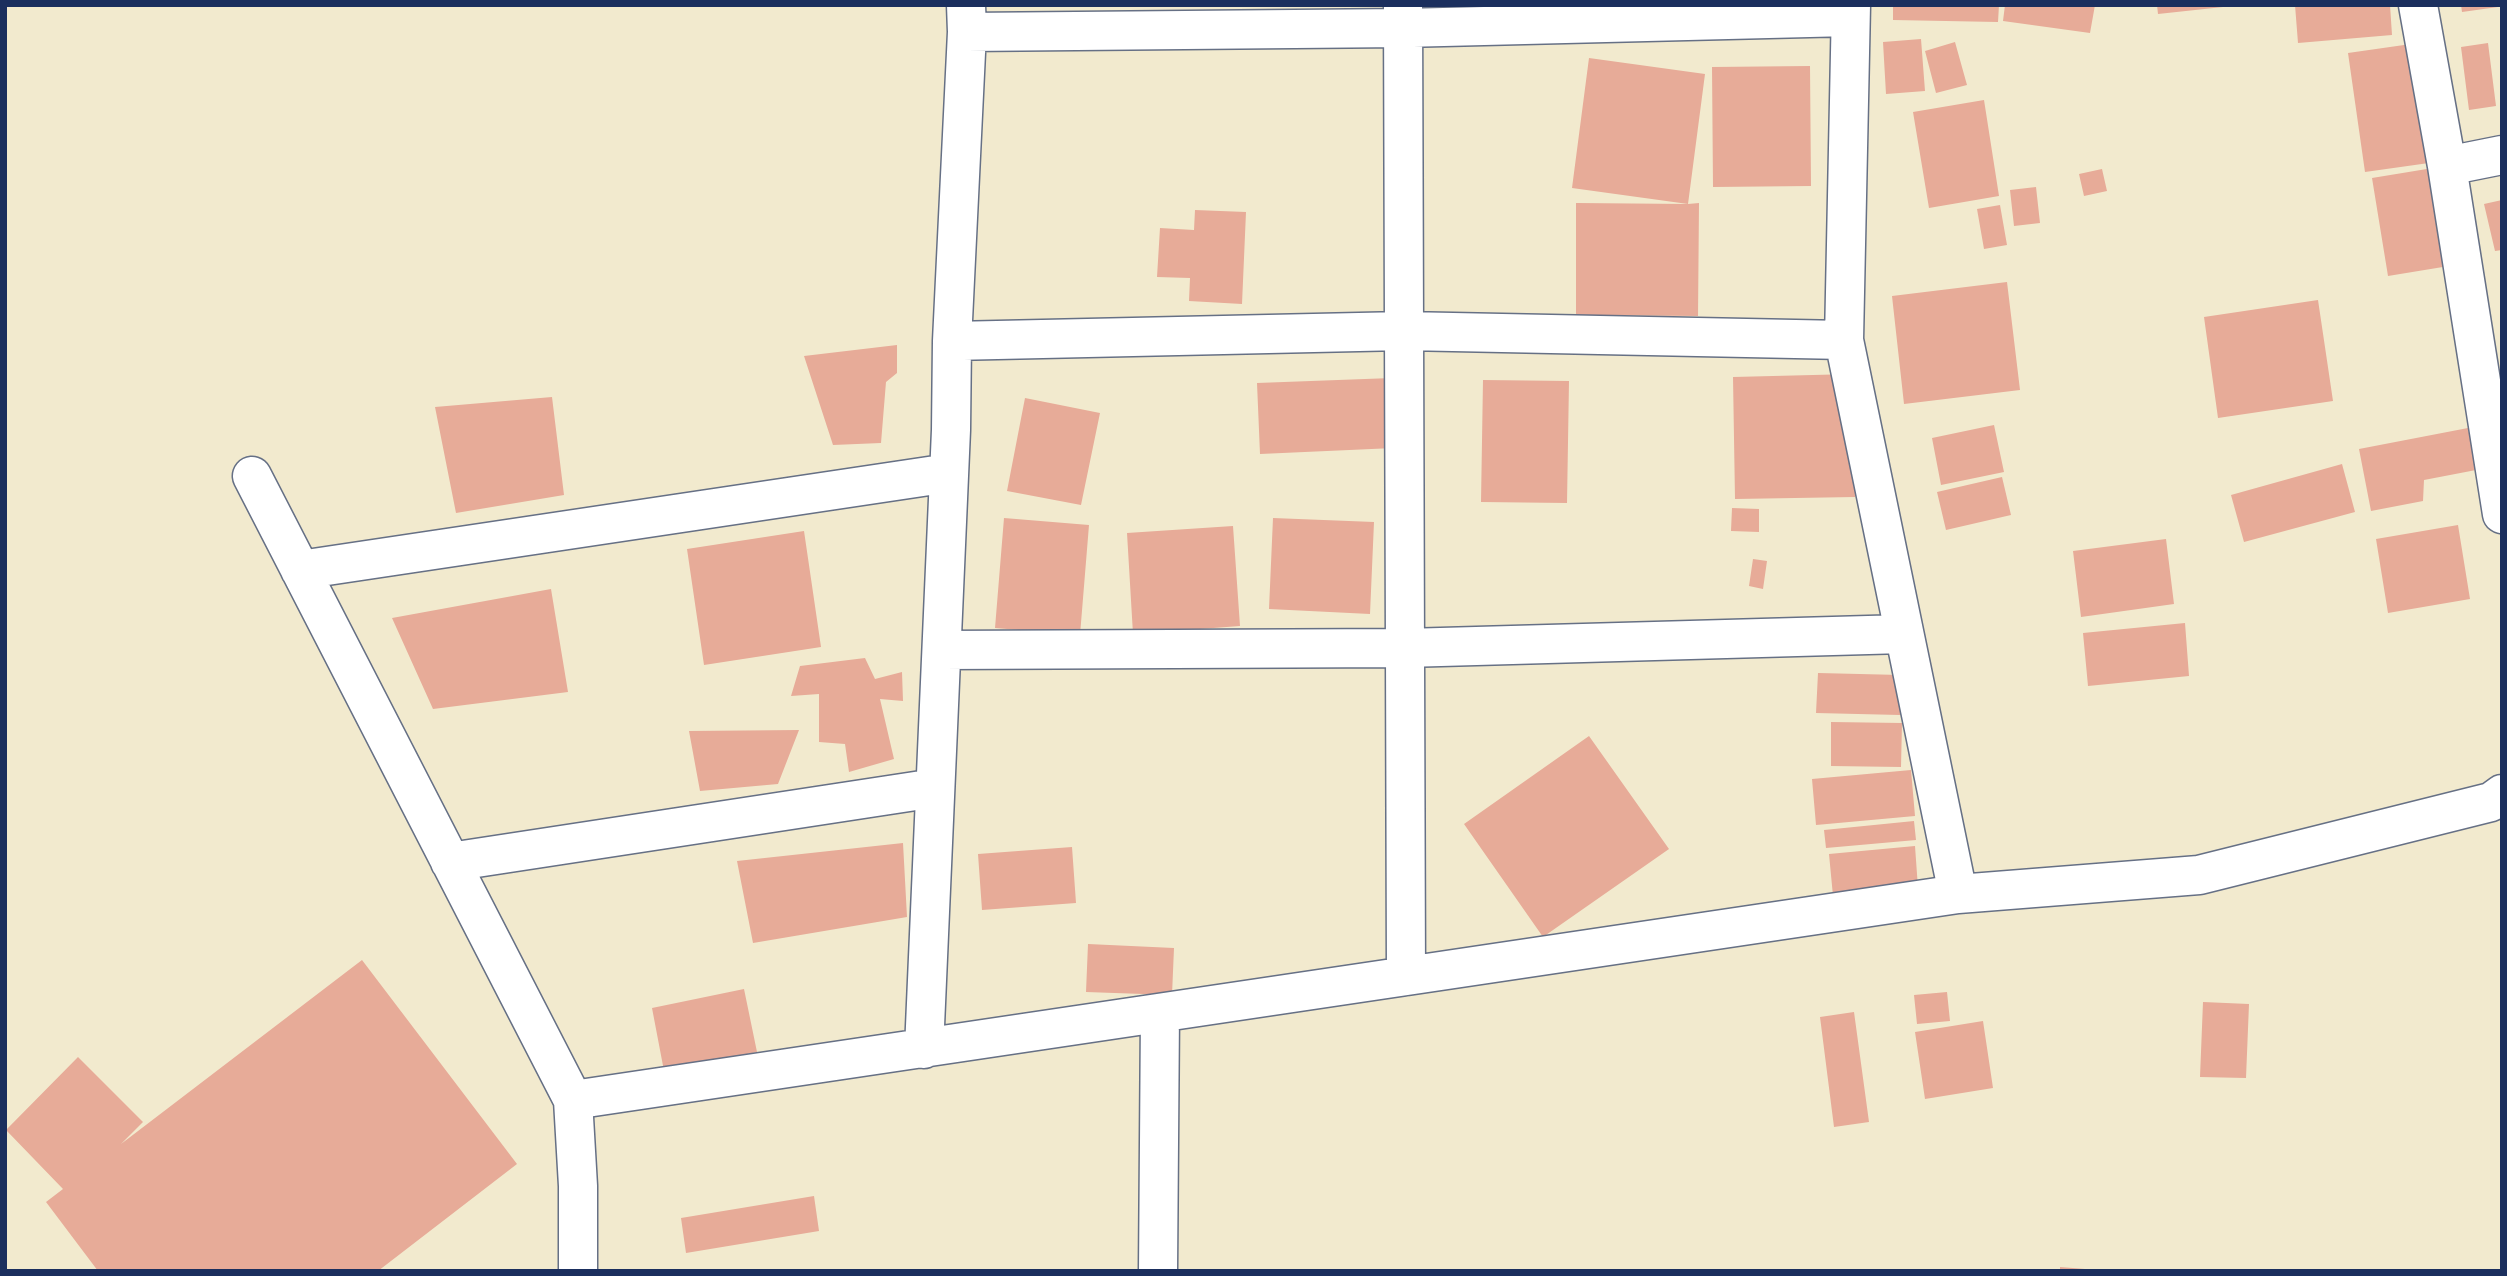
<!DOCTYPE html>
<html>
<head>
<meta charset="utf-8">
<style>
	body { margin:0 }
	#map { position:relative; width:2507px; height:1276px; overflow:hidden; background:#f2eace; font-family:Itim,sans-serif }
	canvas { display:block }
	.frame { position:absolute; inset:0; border:7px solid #1b2f5e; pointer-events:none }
</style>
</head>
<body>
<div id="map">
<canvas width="2507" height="1276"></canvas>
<div class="frame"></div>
</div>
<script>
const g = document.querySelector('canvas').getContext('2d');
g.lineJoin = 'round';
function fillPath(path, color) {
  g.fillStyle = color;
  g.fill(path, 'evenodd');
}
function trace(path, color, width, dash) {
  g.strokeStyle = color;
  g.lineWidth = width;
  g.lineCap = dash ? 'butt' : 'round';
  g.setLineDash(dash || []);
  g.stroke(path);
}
const building = new Path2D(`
	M1893,5H1999L1998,22L1893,20Z
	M2005,5H2095L2090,33L2003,21Z
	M2157,5H2223V7L2158,14Z
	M2295,5H2390L2392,35L2298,43Z
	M2461,5H2497L2498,7L2462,12Z
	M1921,39L1925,91L1886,94L1883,42Z
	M1955,42L1967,85L1936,93L1925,51Z
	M2418,43L2436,162L2365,172L2348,53Z
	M2488,43L2496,106L2469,110L2461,47Z
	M1589,58L1705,74L1688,204L1699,203L1698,316L1576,315V203L1688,204L1572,188Z
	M1810,66L1811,186L1713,187L1712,67Z
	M1984,100L1999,196L1929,208L1913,112Z
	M2439,167L2455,265L2388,276L2372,178Z
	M2102,169L2107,191L2084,196L2079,174Z
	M2036,187L2040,223L2014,226L2010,190Z
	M2502,200V250L2495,251L2484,204Z
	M2000,205L2007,245L1984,249L1977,209Z
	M1195,210L1246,212L1242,304L1189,301L1190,278L1157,277L1160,228L1194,230Z
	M2007,282L2020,390L1904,404L1892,296Z
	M2318,300L2333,401L2218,418L2204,317Z
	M897,345V373L886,382L881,443L833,445L804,356Z
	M1853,374L1855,497L1735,499L1733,377Z
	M1392,378L1394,448L1260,454L1257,383Z
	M1483,380L1569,381L1567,503L1481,502Z
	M552,397L564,495L456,513L435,407Z
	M1025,398L1100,413L1081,505L1007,491Z
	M1994,425L2004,472L1941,485L1932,438Z
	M2468,428L2476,470L2424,480L2423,501L2371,511L2359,449Z
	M2342,464L2355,512L2244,542L2231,495Z
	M2002,477L2011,515L1946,530L1937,492Z
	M1732,508L1759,509V532L1731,531Z
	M1004,518L1089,525L1080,635L995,628Z
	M1273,518L1374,522L1370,614L1269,609Z
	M2458,525L2470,599L2388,613L2376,539Z
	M1233,526L1240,626L1133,634L1127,533Z
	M804,531L821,647L704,665L687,549Z
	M2166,539L2174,604L2081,617L2073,551Z
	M1753,559L1767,561L1763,589L1749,586Z
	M551,589L568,692L433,709L392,618Z
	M2185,623L2189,676L2088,686L2083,633Z
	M865,658L875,679L902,672L903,701L880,699L894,759L849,772L845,744L819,742V694L791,696L800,666Z
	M1818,673L1901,675L1900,715L1816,713Z
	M1831,722L1902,723L1901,767L1831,766Z
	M799,730L778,784L700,791L689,731Z
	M1589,736L1669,849L1543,937L1464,824Z
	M1911,770L1915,816L1816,825L1812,779Z
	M1914,821L1916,840L1826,848L1824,830Z
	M903,843L907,917L753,943L737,861Z
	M1915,846L1918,888L1833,896L1829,854Z
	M1072,847L1076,903L982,910L978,854Z
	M1088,944L1174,948L1172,995L1086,992Z
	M362,960L517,1164L378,1271H98L46,1202L63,1189L6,1130L78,1057L143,1122L121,1144Z
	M744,989L757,1052L664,1071L652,1008Z
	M1947,992L1950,1021L1917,1024L1914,995Z
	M2203,1002L2249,1004L2246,1078L2200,1077Z
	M1854,1012L1869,1122L1834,1127L1820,1017Z
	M1983,1021L1993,1088L1925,1099L1915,1032Z
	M814,1196L819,1231L686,1253L681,1218Z
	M2060,1267L2085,1269V1271H2060Z`);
const minor = new Path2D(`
	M1403,5L1406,976
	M1851,5L1844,340L1958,894
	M2418,5L2447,166L2502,514
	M967,32L1403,28L1850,17
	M2447,166L2502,155
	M952,341L1404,331L1844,340
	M252,476L573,1100L578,1186V1271
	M300,570L949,473
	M942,650L1405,648L1904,634
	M450,862L935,788
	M924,1049L951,430L952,341L967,32L966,5
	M573,1100L1958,894L2199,875L2491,802L2502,794
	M1158,1271L1160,1013`);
fillPath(building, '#e7ab98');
trace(minor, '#667085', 41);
trace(minor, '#fff', 38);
</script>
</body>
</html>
